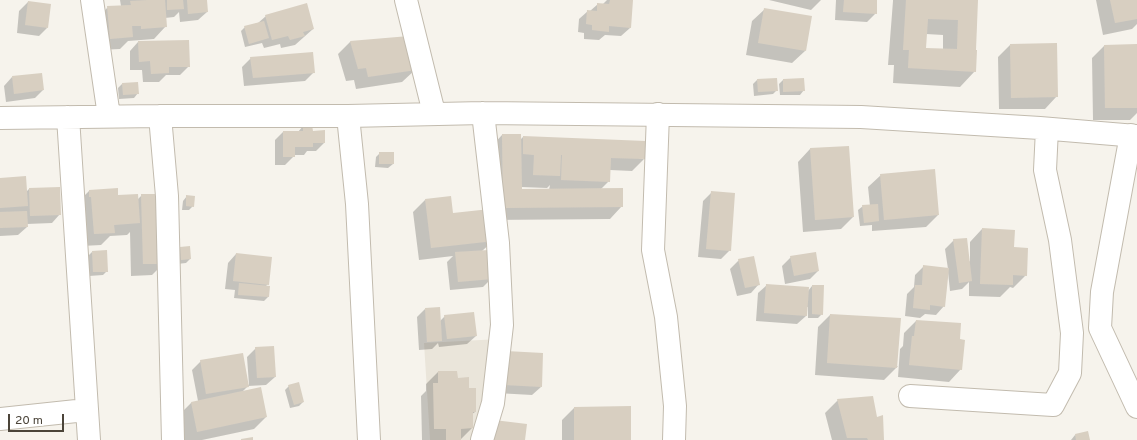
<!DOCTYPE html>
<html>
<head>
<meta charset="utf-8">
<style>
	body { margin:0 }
	#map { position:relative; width:1137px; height:440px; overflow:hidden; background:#f6f3ec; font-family:Overpass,sans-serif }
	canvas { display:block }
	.scale { position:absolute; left:8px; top:414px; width:56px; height:18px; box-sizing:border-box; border:2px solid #4b4439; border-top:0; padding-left:5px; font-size:12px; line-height:14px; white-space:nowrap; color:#4b4439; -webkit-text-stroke:3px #fff; paint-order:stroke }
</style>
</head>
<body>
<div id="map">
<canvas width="1137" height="440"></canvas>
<div class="scale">20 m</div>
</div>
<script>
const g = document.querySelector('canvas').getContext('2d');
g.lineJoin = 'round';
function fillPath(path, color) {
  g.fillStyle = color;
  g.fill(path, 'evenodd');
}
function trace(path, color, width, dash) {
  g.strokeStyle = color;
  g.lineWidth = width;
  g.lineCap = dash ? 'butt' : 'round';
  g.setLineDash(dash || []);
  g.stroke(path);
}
const residential = new Path2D(`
	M500,339L480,440H430L424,343Z`);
const shadow = new Path2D(`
	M120,0H206L207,12L198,20L180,22L179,12L174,17L165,18L166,26L154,39L128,41L120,49L98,50L96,20L108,7L121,6Z
	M607,0H632L630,28L621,36L605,35L599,40L584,39V33L578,32L579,19L588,11H590L598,4H603Z
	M769,0H821L811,10Z
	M836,0H876V13L867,22L835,20Z
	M893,0H977L975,71L960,87L893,83L894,65H888L893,1ZM926,34L943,35V49H925Z
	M1096,0H1137V24L1132,29L1103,35Z
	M28,2L47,28L39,36L17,33L19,11Z
	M765,9L811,17L805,51L792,63L746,55L752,21Z
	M266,16L313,29L295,45L281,48L280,44L264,48L262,43L245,47L241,31L245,27L258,23Z
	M408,37L415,70L402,82L356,89L354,80L346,81L338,54L350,42Z
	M138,42L189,66L180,75H166L159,82H143L142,70H130V51Z
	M1010,45L1057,96L1045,109H999L998,57Z
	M1137,45V113L1130,120H1093L1092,58L1104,46Z
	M251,58L314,72L305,81L244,86L242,67Z
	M12,77L43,90L35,98L6,102L4,86Z
	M757,80L777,90L773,94L754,96L753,84Z
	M783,80L804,90L800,95H780L779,84Z
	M122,84L138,93L134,98L119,99L118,88Z
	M303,126L312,132L324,143L316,151H307L304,155H294V156L285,165H275V140L283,132H298Z
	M502,135L520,140L523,137L644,159L632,171L610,170L609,181L601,189L622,206L610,219L490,220L493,241L482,251L491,279L483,287L450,290L447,262L453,256L419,260L413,212L425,200L452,214L489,210L490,148ZM550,185L549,190H521V187L547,188Z
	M848,147L853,217L841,229L803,232L798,162L810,149Z
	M380,153L393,164L388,168L375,167L376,157Z
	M881,175L938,215L926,227L872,231V225L860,226L858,210L863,206H870L868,187Z
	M0,179L26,192L29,189L59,188L60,214L52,223L27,224V227L18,235L0,236Z
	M89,191L137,200L142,195L164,263L152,275L131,276L130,232L127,235L110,236L101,245L82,246L77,203Z
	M712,192L730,250L721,259L698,257L703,201Z
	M187,196L193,206L189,210H182L183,201Z
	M982,229L1013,248L1026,275L1013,288L1010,287L1000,297L969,296V282L962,289L950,291L948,272L944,306L936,315L925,314L920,318L905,316L907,294L914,287L915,275L924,266L948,269L945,249L954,240L970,262V242Z
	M181,248L190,259L186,263L177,264L176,252Z
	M92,252L107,271L103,275L89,276L88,256Z
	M236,254L268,284L266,286L269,287L268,297L264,301L234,298L235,290L225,289L228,263Z
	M791,257L818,271L810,279L785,284L782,266Z
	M739,260L759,284L751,293L737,296L730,269Z
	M767,285L808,291L812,286L822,314L818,318H808V307H806V316L797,324L756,321L758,293Z
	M425,309L440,321L445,316L476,336L467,344L439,347L438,343L432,349L419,350L417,317Z
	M830,315L897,366H898L884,380L815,375L818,327Z
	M916,321L959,340L961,369L949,382L898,377L900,349L903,346L904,333Z
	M256,348L275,377L266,385L248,386L242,392L266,417L254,429L202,440H184L179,415L191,403L198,401L192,370L201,361L249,385L247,357Z
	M506,352L541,387L532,395L496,393Z
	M438,372H456L457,379L468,389L475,412L472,414V428L460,440H422L421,396L426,391V384Z
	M289,386L303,402L299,406L290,408L285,390Z
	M838,400L882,440H832L825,413Z
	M574,408L630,440H562V420Z
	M1075,435L1089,440H1071Z`);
const building = new Path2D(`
	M148,0H165L167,27L141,29V26H132L133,37L110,39L107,6L131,5L130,1Z
	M167,0H183L184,9L167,10Z
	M187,0H207L208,12L188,14Z
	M610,0H633L631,28L609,26V32L592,30V25L586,24L587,10L597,11V3L609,4Z
	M844,0H877V14L843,12Z
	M906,0H978L976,50H977L976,72L908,68L909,50H903ZM928,19L958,20L957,49L926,48Z
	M1110,0H1137V19L1115,23Z
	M28,1L51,4L48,28L25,25Z
	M307,3L314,29L303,32L305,36L290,40L288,36L272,40L265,15Z
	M764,8L812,16L806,51L758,43Z
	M264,21L269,38L249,44L244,26Z
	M409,36L416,70L368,77L366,68L358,69L350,41Z
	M189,40L190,67H169V73L151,74L150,61L139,62L138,41Z
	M1057,43L1058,97L1011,98L1010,44Z
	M1137,44V108H1105L1104,45Z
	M313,52L315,73L253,78L250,57Z
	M42,73L44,90L14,94L12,76Z
	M777,78L778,91L758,92L757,79Z
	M804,78L805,91L783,92V79Z
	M138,82L139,94L123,95L122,83Z
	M303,125H312L313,131L325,130V143H313V147H295V157H283V131H303Z
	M502,134H521L522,189L623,188V207L503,208Z
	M523,136L646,141L645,159L611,158L610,182L561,180L562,155H561L560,176L533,175L534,155L523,154Z
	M849,146L854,217L815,220L810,148Z
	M379,152H394V164H379Z
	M935,169L939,215L884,220L880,174Z
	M26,176L28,206L0,208V178Z
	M60,187L61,215L30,216L29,188Z
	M118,188V195L138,194L140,223L114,225L115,233L94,234L91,197H89V190Z
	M711,191L735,193L731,251L706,249Z
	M141,194H164L165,264H143Z
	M186,195L195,196L194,207L186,206Z
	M451,196L453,213L490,209L494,241L431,248L425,199Z
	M878,204L879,221L864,223L862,205Z
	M27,211L28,227L0,228V212Z
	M982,228L1015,230L1014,247L1028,248L1027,276L1013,275V285L980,284Z
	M967,238L972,281L959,283L953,239Z
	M190,246L191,259L181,260L180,247Z
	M107,250L108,272H93L92,251Z
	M489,250L492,279L458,282L455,252Z
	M816,252L819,271L794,276L790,256Z
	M236,253L272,257L269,285L233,281Z
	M754,256L760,285L745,288L738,259Z
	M923,265L949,268L945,307L930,305V310L913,308L915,285H922Z
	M239,283L270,286L269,297L238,295Z
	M766,284L809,287L807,316L764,313Z
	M812,285H824L823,315L812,314Z
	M440,307L442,341L427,342L425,308Z
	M474,312L477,336L447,339L444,315Z
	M830,314L901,318L897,368L827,363Z
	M916,320L961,323L960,339L965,340L962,370L909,365L912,336H914Z
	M274,346L276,377L257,378L255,347Z
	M506,351L543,353L542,387L504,385Z
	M243,353L249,387L206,394L200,360Z
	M438,371H457L458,378L469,377V388H476V412H473V428L461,429V440H446V429H434L433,383H438Z
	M299,382L304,402L294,405L288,385Z
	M261,387L267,417L197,432L191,402Z
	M873,396L877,417L883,415L884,440H868L867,438H847L837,399Z
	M631,406V440H574V407Z
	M494,420L527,424L525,440H492Z
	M1088,431L1090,440H1076L1075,434Z
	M253,437V440H241V439Z`);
const minor = new Path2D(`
	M92,0L109,116
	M406,0L434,113
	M658,114L653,250L666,317L675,406L674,440
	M160,116L167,196L173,440
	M348,116L357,204L369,440
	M68,117L89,440
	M0,118L160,116H348L483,113L861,117L1040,128L1137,136
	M1131,135L1102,292L1100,328L1137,407
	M910,396L1053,405L1070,373L1072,333L1060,240L1045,170L1047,129
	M0,419L86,410
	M482,440L493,403L502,325L498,243L483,113`);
fillPath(residential, '#eae5da');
fillPath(shadow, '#0003');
fillPath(building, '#d8cfc1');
trace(minor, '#c2bbae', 24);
trace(minor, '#fff', 22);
</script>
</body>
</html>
